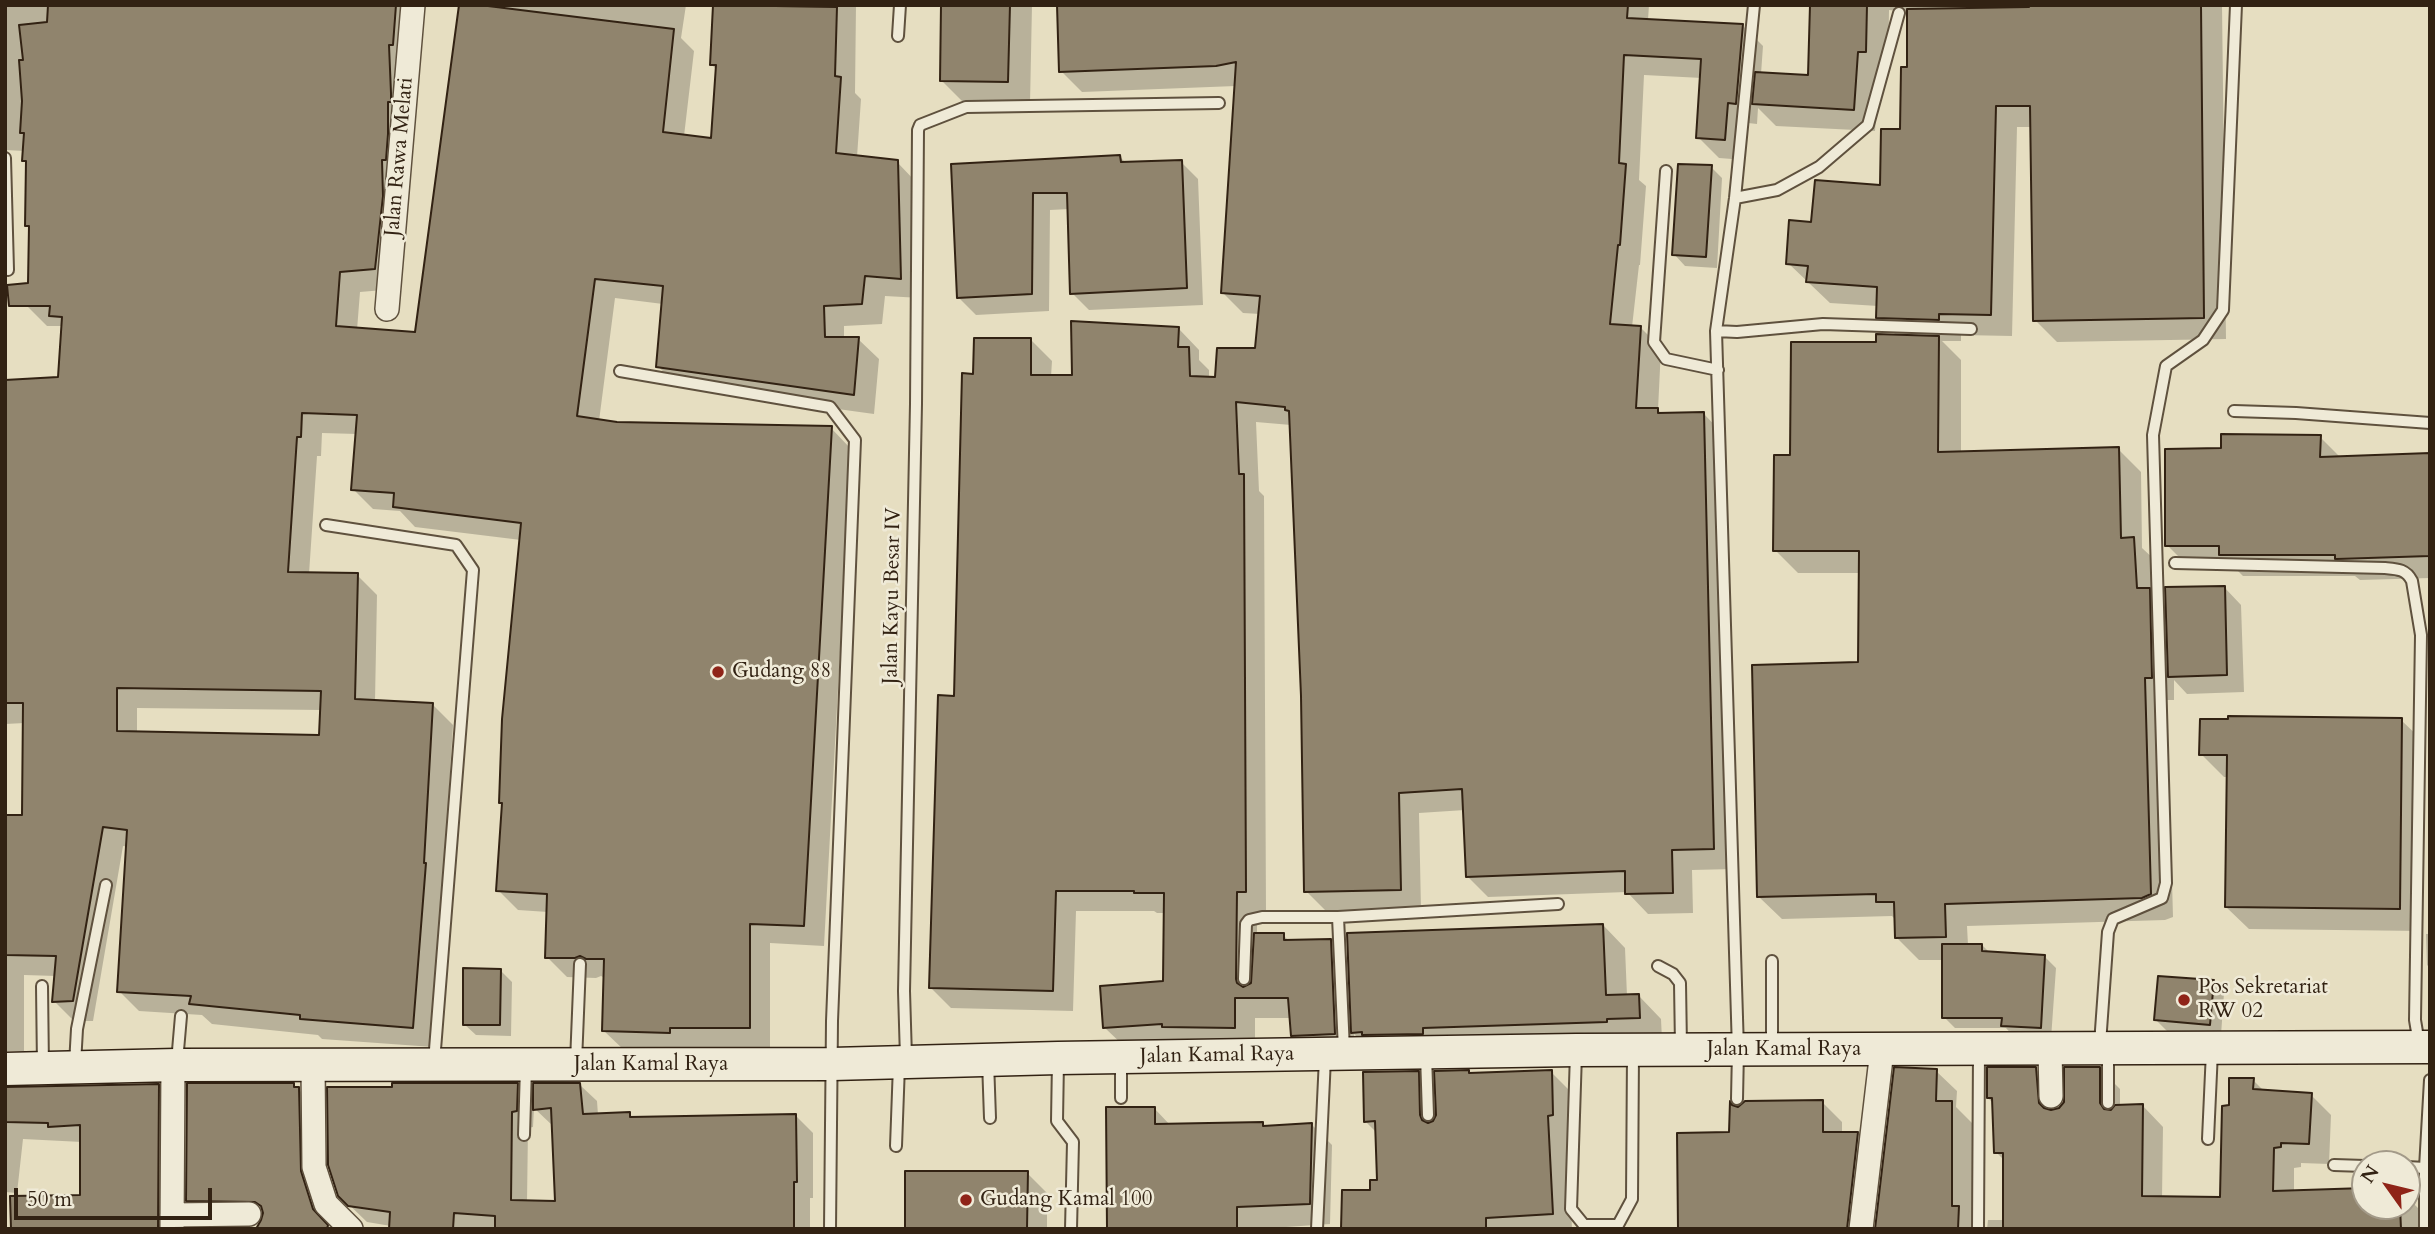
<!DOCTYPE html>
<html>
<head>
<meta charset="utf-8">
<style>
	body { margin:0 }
	#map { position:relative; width:2435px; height:1234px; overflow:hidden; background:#e6dec1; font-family:Cardo,serif }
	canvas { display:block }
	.frame { position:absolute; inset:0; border:7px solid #322213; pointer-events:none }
	.north { position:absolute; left:2351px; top:1150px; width:70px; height:70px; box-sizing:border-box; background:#efead7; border:2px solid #a39a89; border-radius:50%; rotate:304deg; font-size:19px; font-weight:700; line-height:28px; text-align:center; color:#322213 }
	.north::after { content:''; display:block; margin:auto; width:24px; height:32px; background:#8f2418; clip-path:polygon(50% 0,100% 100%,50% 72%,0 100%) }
	.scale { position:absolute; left:14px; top:1188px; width:198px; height:32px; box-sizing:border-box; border:4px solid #322213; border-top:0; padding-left:9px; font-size:21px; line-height:24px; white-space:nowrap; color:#322213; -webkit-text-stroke:5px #efead7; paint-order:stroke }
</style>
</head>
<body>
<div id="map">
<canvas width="2435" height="1234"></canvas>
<div class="frame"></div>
<div class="north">N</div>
<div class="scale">50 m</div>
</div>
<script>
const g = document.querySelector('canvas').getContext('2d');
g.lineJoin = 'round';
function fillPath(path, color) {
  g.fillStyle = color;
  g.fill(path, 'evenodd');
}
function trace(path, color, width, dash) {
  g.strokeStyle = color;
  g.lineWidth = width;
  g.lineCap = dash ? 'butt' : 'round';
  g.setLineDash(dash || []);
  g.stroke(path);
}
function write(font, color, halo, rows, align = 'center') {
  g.font = font + ' Cardo,serif';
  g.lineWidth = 5;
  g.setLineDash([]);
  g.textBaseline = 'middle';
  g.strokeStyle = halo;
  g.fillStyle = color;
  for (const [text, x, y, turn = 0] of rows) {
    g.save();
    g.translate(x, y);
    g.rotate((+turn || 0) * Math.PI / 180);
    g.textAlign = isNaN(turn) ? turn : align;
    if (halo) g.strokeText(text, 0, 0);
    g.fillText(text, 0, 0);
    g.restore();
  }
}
const shadow = new Path2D(`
	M5,5H417L395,289L360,292L357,330L417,334L460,5H686L681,38L694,51L684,136L713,140L717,70L712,65L714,5H856L855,93L861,99L857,157L897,162L917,183L921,298L885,296L882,324L844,326V338L858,339L879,359L874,414L678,387L658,366L663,304L615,298L599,421L617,424L831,428L851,449L824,946L770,943V1047L690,1048L689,1052L625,1051L604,1031L605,978L601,976L596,978L567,977L547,957L548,912L518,910L498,890L504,806L500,802L521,540L415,527L400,511L373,509L353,489L357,434L322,433L321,456H317L309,574L357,575L377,595L375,701L432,704L453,725L433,1047L322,1039L318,1035L212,1024L202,1015L139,1011L119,991L128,847L123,846L93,1021H74L54,1001L56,976L24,975V1051H5V817H23L25,723L5,724V382L59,379L63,326H47L26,305L30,285L31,229L27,226L28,164L24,161L25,151L5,150ZM137,708L322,710L320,737L137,734Z
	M943,5H1032L1030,104L964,103L941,80Z
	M1058,5H1649L1648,20L1742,25L1763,46L1761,74L1810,77L1811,5H2222L2226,339L2057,342L2035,320L2032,127H2017L2012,336L1961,335V341H1942L1961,360V453L2118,449L2141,472L2142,548L2156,561L2158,599L2168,609L2224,587L2241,605L2244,692L2187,694L2174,680V700H2167L2173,917L2165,920L1967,926L1968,945H1982L1990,953L2044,956L2056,968L2051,1039L2014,1037L2006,1028H1955L1944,1017V960H1919L1897,938L1896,920L1892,916L1782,919L1759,897L1860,664L1861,573H1798L1775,550L1792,456L1878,344L1897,336L1878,317V306L1830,303L1788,263L1813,224L1882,187L1902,131L1909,69V12L1889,10L1888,74L1879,73L1875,131L1776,126L1758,108L1757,124L1748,123L1745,160L1719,158L1698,137L1702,78L1644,75L1639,180L1646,186L1640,265H1639L1632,327H1640L1661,348L1658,410L1663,415L1704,414L1724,435L1734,869L1692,870L1693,913L1648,914L1627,892L1488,897L1468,877L1465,810L1419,813L1421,910L1327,912L1306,891L1303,696L1291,425L1256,422L1259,491L1264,496L1266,912H1257V935H1283L1290,942L1330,941L1350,960L1603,925L1625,948L1627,996H1639L1661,1019L1662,1040L1376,1055L1354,1034L1355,1055L1314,1056L1293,1035L1292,1018H1255V1048H1126L1105,1028L1164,983L1166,913H1157L1154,911H1076L1073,1011L951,1008L930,987L956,698L975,375L1031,340L1052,361L1051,377H1074L1179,329L1199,350V360L1209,370V378H1217L1256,350L1260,314L1243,313L1223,293L1236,86L1082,92L1061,71Z
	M1120,157L1127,164L1181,162L1198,179L1203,305L1089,310L1072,293L1070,209L1050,210L1049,311L976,315L959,298L953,165Z
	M1711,167L1722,178L1717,268L1685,266L1674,254Z
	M2320,437L2341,458L2430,455V578L2360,580L2355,576H2243L2234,567H2189L2167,545L2222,450Z
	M2401,720L2424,742L2422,931L2249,929L2226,907L2228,777H2224L2201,754Z
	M2426,934H2430V968L2427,965Z
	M500,970L512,982L511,1036L476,1035L464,1024Z
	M2213,982L2224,993L2221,1035L2167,1031L2156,1020Z
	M2099,1068L2120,1089V1107L2143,1106L2163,1127L2162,1198H2221L2231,1107L2253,1080L2265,1092L2311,1095L2331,1115L2329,1164L2301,1163V1167L2294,1168V1192L2365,1190V1206H2407V1197L2420,1210V1229H1987L1988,1220H2004L2005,1161L1996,1152L1994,1104L1988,1098L2036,1069L2056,1089L2058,1111Z
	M1936,1071L1957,1091L1956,1107L1972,1123V1222L1978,1229H1877Z
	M1468,1072L1471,1074L1551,1072L1571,1092L1573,1135L1568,1136L1572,1229H1343L1378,1181L1377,1133L1365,1121L1418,1073L1437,1091Z
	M294,1085L315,1106L317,1189L330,1229H257L264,1216L205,1217L188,1200Z
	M517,1085L535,1102L580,1085L597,1101L598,1115L629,1114L634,1118L796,1116L813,1133V1198H810V1229H390L391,1226L367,1222L340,1196ZM534,1108L553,1126L557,1202H527L528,1128L533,1127Z
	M158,1086L175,1102L174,1229H13L82,1196V1142L23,1139L17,1193L5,1192V1089Z
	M1822,1102L1842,1122V1134L1858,1133L1878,1154L1869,1229H1679L1731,1134L1734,1108Z
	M1154,1108L1171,1126L1262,1124L1265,1127L1312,1125L1332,1145L1330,1224L1257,1229H1108Z
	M1027,1173L1047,1193V1229H907Z`);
const building = new Path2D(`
	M48,5H396L393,45H389L391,93V102H388V134L386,160H382L383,196L375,269L340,272L336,326L415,332L459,5H480L674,29L663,132L711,138L716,65H710L713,5L837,7L835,76L841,77L836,153L898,160L901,279L865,276L862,304L824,306L825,337H859L854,395L656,367L663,286L595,279L577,416L617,422L832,426L804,926L750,924V1028H670V1033L602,1031L604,959H586L580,956L575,958H545L547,894L496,891L502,803H499L502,719L521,523L393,507L394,493L351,490L357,415L302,413L301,437H297L288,572L358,573L355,699L433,703L424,863H426L413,1028L300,1019V1015L189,1004L191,996L117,992L127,830L103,827L73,1001L52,1002L56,956L5,955V815H22L23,703H5V380L58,377L62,317L49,316L50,306H9L7,285L28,283L29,226H25L26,161H22L24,133H20L22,101L19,60H23L19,25L47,22ZM117,688L321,691L319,735L117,731Z
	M941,5H1010L1008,82L940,81Z
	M1057,5H1628L1627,18L1743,24L1736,104L1728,103L1725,140L1696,138L1701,59L1624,55L1619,163L1626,164L1620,245H1618L1610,324L1641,326L1636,408H1658V413L1704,412L1714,849L1672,850L1673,893L1625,894V871L1466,877L1462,789L1399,793L1401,890L1304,892L1301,696L1289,411L1285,410V407L1236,402L1239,474H1244L1246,892H1237L1236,979L1237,983L1243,987L1251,983L1254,933H1284V940L1331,939L1335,1034L1291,1036L1288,998H1235V1028L1162,1027V1024L1103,1028L1100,986L1163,981L1164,893H1134V891H1056L1053,991L929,988L938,695L954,696L962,373L973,374L974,338H1031V375H1072L1071,321L1179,327L1178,347H1189L1190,376L1215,377L1217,348H1255L1260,296L1221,293L1236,62L1216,66L1059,72Z
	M1810,5H1867L1866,52H1858L1854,110L1752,104L1755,72L1808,75Z
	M2029,5H2201L2204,318L2033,321L2030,106H1996L1991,315L1939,314V320L1876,318L1877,287L1806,282L1808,266L1786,264L1789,220L1811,222L1815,180L1880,185L1881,129H1900L1901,67H1907V9L2029,7Z
	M1120,155L1121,162L1182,160L1187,288L1070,294L1067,193H1033L1032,294L957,298L951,164Z
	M1678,164L1712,165L1706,257L1672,255Z
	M1876,334L1939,336L1938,452L2119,447L2121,538L2134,537L2137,588H2150L2152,678H2145L2151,894L2142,898L1945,904L1946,937L1895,938L1894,902H1876V894L1757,897L1752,665L1858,662L1859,551H1773L1774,455H1790L1791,342H1876Z
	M2221,434L2321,435L2320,457L2430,453V556L2337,559H2335V555H2219V546H2165V449L2221,448Z
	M2225,586L2227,675L2168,677L2165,587Z
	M2228,716L2402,718L2400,909L2225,907L2227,755H2199L2200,719H2228Z
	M1603,924L1606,995L1639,994L1640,1018L1607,1019V1022L1423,1028V1034L1362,1035V1032L1351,1033L1347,933Z
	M1942,944H1982V951L2045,955L2041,1028L2001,1026L2002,1018H1942Z
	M463,968L501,969L500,1025H463Z
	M2158,976L2214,980L2210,1025L2154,1020Z
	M1894,1067L1937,1069L1936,1101H1952V1206H1959L1958,1229H1875Z
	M1987,1067H2036L2039,1103L2044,1108L2051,1110L2059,1108L2064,1102V1067H2100V1103L2104,1109L2111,1110L2115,1105L2143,1104L2142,1196L2220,1197L2222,1106L2229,1105V1078H2254L2253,1089L2312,1093L2309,1144L2281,1143V1147L2274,1148L2273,1191L2365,1188V1206H2400L2401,1229H2003V1153H1994L1992,1098H1987Z
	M1469,1070V1073L1552,1070L1553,1115L1548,1116L1553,1214L1486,1218V1229H1341L1342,1190H1370V1180H1377L1375,1121L1364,1122L1363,1072L1419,1071L1420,1115L1422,1120L1428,1123L1433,1121L1436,1115L1434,1071Z
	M187,1083H294V1087H299L301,1171L313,1209L328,1225L327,1229H256L261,1220L263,1213L261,1206L255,1202L186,1201Z
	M392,1083H518L517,1111L512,1112L511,1200L555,1201L551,1108L533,1110V1083H580L583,1114L630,1112V1117L796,1114L797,1182H794V1229H495V1216L454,1213L453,1229H389L390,1212L348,1206L338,1196L328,1165L327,1087H392Z
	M159,1084L158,1229H11L10,1196L80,1195V1125L48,1127V1123L5,1122V1087Z
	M1823,1100V1132H1858L1847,1229H1678L1677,1133L1729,1132L1730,1101L1732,1105L1738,1107L1745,1101Z
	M1106,1107H1155V1124L1263,1122V1126L1312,1123L1310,1204L1237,1207V1229H1107Z
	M905,1171H1028L1027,1229H905Z`);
const lane = new Path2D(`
	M898,36L900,5
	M5,158L8,270
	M1666,171L1654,342L1666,359L1718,370
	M1735,198L1777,190L1819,167L1868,125L1899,13
	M1716,331L1737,332L1823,324L1971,329
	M620,371L830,407L855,440L832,1021L830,1229
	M2234,411L2296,413L2430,423
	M326,525L456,545L473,570L434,1062
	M2175,563L2385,568C2397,569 2406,569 2412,581L2421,635L2415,1020L2419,1044
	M1338,917L1344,1050
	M1658,966L1673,974L1680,983L1681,1047
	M1244,979L1246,924L1249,920L1262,917H1338L1558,904
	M42,986L43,1067
	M2100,1044L2108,932L2113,919L2162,898L2166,883L2153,435L2166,366L2203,340L2223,310L2236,5
	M1772,1046V961
	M2108,1051V1103
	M1576,1053L1571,1209L1584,1225H1618L1632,1199L1633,1053
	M1426,1055L1428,1115
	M906,1058L904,991L916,404L918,130L920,125L966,107L1219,103
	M988,1061L990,1118
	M1058,1061L1057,1121L1073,1142L1071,1229
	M177,1062L181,1016
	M576,1062L580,964
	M75,1064L77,1029L106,885
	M1121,1098V1059
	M1737,1099L1738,1050L1716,331L1735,198L1754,5
	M524,1135L526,1067
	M2208,1139L2212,1051
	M896,1146L899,1065
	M2334,1165L2365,1166
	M2407,1167L2425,1168
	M1317,1229L1325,1058
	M1978,1229L1979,1052
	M2425,1229V1168L2430,1080`);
const street = new Path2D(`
	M387,309L413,5
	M2050,1050L2051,1096
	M313,1065L314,1167L326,1204L351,1229
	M172,1215L249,1214
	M172,1229L173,1065
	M1861,1229L1882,1050`);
const secondary = new Path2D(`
	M5,1069L176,1065L832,1064L1058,1058L1576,1050L2430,1047`);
const markers = [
	[718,672,7,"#8f2418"],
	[2184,1000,7,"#8f2418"],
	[966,1200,7,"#8f2418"]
];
const streetNames = [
	["Jalan Rawa Melati",400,157,-85],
	["Jalan Kayu Besar IV",893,596,-89],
	["Jalan Kamal Raya",1784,1050],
	["Jalan Kamal Raya",1217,1056,-1],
	["Jalan Kamal Raya",651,1065]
];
const poiNames = [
	["Gudang 88",732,672],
	["Pos Sekretariat",2198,988],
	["RW 02",2198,1012],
	["Gudang Kamal 100",980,1200]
];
fillPath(shadow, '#0003');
fillPath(building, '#90846d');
trace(building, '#322213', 2);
trace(lane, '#5f513e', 14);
trace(street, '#5f513e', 26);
trace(secondary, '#322213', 35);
trace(lane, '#efead7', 10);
trace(street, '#efead7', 23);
trace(secondary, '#efead7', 32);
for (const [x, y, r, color] of markers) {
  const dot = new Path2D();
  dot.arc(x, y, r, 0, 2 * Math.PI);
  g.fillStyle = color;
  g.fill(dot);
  trace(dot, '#efead7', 2.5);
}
write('21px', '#322213', '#efead7', streetNames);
write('21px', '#322213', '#efead7', poiNames, 'left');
</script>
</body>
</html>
